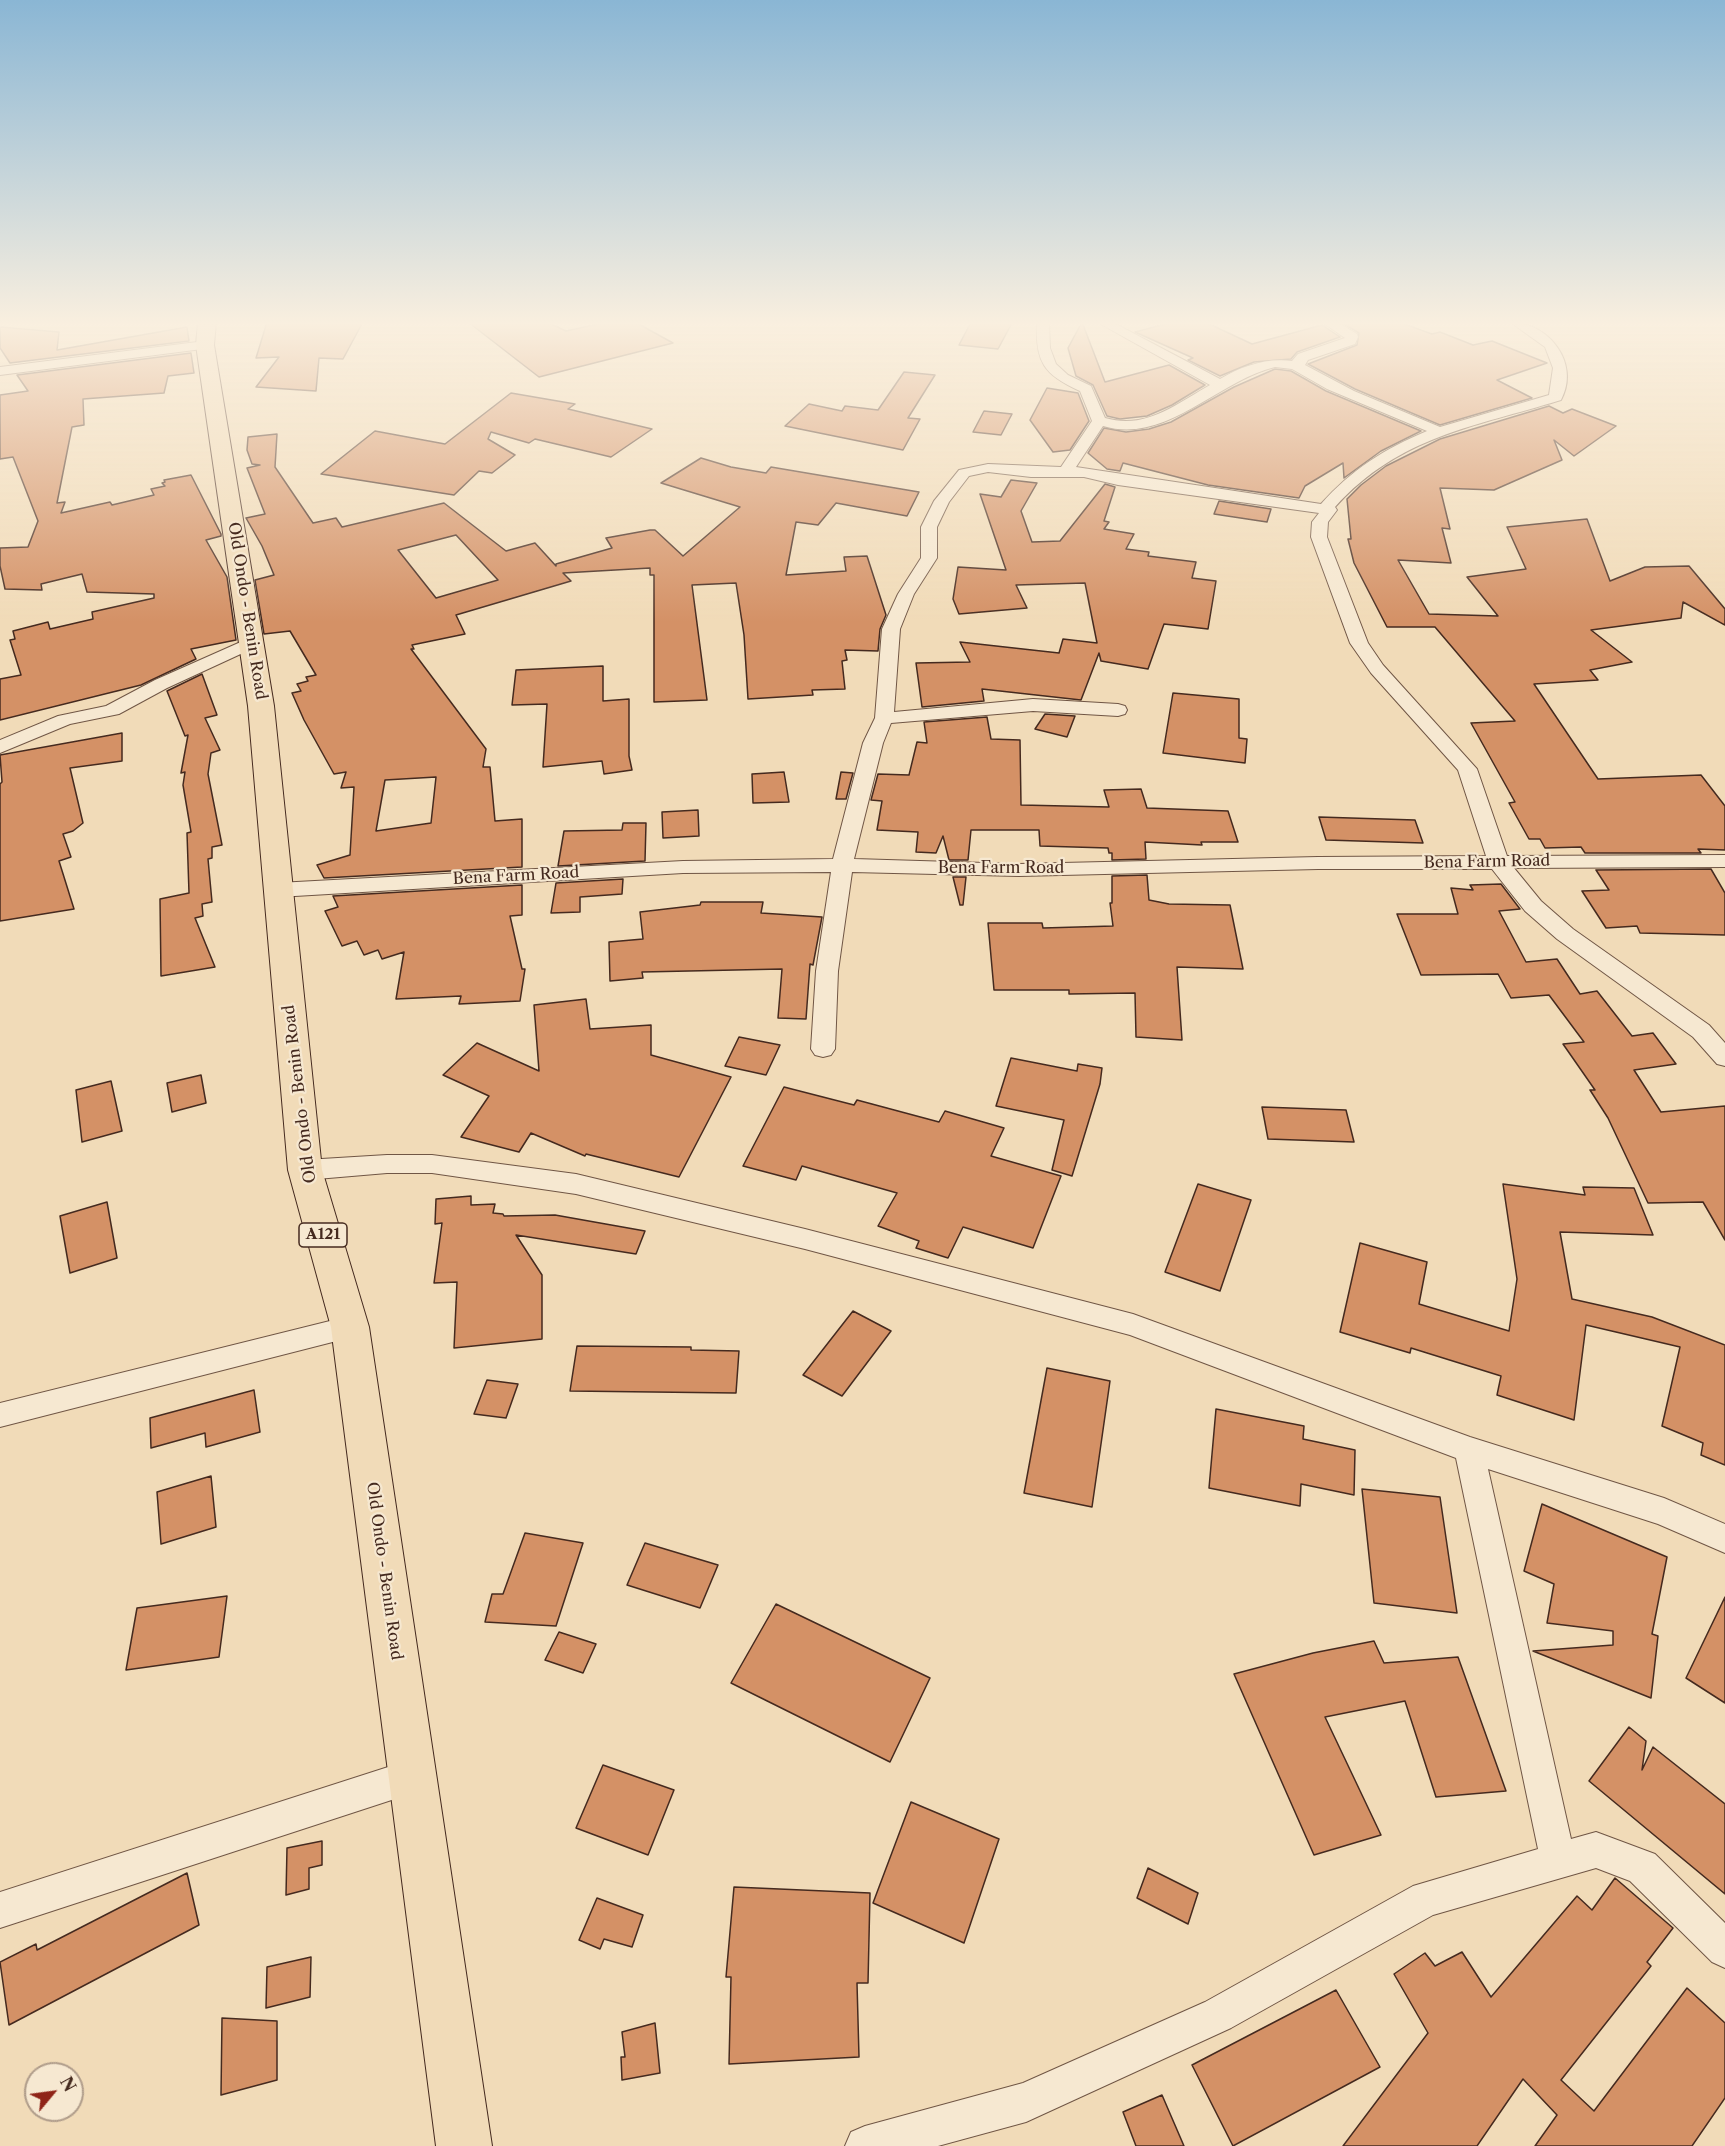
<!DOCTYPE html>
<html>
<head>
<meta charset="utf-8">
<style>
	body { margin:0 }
	#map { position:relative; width:1725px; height:2146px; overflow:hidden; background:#f1dbb8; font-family:"Libre Caslon Text",serif }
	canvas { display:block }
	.north { position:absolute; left:24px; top:2062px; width:60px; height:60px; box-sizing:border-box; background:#f6e8d1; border:2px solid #af9c8a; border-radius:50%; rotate:61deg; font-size:16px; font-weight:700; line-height:24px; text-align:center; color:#452a1f }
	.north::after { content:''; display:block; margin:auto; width:21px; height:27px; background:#8f2418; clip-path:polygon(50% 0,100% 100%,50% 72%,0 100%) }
</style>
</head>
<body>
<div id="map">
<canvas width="1725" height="2146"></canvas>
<div class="north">N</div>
</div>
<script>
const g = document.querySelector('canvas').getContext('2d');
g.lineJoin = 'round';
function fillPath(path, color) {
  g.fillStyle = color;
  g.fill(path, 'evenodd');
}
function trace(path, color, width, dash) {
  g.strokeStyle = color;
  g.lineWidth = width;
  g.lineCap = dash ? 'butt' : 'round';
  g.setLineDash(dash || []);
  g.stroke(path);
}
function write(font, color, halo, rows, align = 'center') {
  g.font = font + ' "Libre Caslon Text",serif';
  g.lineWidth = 4.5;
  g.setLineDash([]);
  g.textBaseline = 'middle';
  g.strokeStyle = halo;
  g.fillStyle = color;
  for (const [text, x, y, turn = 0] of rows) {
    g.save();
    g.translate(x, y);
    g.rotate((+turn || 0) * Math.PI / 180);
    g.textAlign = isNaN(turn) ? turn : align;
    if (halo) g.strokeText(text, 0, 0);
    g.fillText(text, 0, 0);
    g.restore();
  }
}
const building = new Path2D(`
	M267,322H363L343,359L319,358L316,391L256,387L279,357L256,358Z
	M468,322H547L566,331L607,322H635L673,343L539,377Z
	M971,322H994L1012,323L998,349L959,345Z
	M1082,322L1105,382L1169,365L1205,385L1172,405L1147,416L1120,419L1107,416L1093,385L1076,376L1068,348Z
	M1173,322H1205L1252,344L1322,325L1340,337L1297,352L1291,359L1254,362L1220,376L1188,360L1193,358L1135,332Z
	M1341,322H1399L1432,334L1440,332L1473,345L1492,341L1547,363L1497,380L1532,398L1440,425L1355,389L1308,364L1357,345L1359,333Z
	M0,327L59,332L57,350L187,327L189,341L10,363L0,348Z
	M191,353L194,373L168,376L164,393L83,399L84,425L72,427L57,503L65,502L61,513L110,502L112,505L154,495L151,489L165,486L162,483L165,482L164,480L191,475L221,534V536L206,540L227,577L236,640L191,649L196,659L141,685L0,720V679L21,675L10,640L15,639L13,631L48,622L50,629L93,619L92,612L154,598V594L87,592L82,574L41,584L42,590L5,589L0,566V548L28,547L38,521L13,457L0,459V395L28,391L17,375Z
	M1275,369L1291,371L1326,391L1421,431L1381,451L1344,478L1343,463L1305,486L1299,498L1208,485L1123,463L1120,471L1107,469L1088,453L1104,428L1126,432L1149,429L1171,422L1234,387Z
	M904,372L935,375L908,418L920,419L903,450L785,426L809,404L842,411L845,406L878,410Z
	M1047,388L1078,393L1089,421L1070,450L1053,452L1030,420Z
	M511,393L575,404L568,409L652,429L611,457L535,439L529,443L491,432L488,439L515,455L492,473L479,471L454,495L321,474L375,431L445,444Z
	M1549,406L1563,413L1572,409L1616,426L1574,456L1554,440L1562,460L1494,490L1440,488L1450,529L1442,528L1451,563L1398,560L1429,614L1498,616L1467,577L1526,569L1507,527L1587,519L1610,581L1645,567L1689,566L1725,609V625L1683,602L1681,618L1591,630L1632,662L1590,670L1598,680L1534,684L1598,779L1701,775L1725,806V850L1698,849L1701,853H1585L1581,847L1545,848L1540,839H1529L1509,803L1515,802L1471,723L1515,721L1435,627H1387L1354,563L1348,539H1351L1347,499L1361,485L1386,466L1440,439Z
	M984,411L1012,414L1001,435L973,432Z
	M277,434L275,467L313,523L336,518L342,527L444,503L506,551L535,543L556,566V564L612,548L606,538L650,530H655L683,556L740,507L661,483L701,458L731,467L766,473L771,467L919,492L907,516L836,503L818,525L796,522L786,575L846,571L844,557L867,556L886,615L880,629L878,651L845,650L847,660L842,661L845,689L812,690L813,695L748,699L744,635L736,583L692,585L707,700L654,702V575H650V568L563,573L571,581L456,615L465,634L412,645L414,649H411L486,749L483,767H490L495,821L522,819V867L324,878L317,865L350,855L354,787L341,788L346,772L334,774L304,720L292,693L301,691L297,684L308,681L306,677L316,675L290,631L264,634L255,580L274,575L262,546L246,518L265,514L247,468L260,465L252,464L247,450L248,437ZM456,535L498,580L436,598L398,550ZM436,777L431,823L376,831L385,780Z
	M1011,480L1037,483L1021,511L1032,542L1060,541L1105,484L1115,487L1104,521L1109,522L1104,529L1134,534L1126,549L1149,552L1148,556L1196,562L1192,578L1216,581L1208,629L1164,624L1148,669L1101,661L1099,653L1081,700L982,689L984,701L922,707L916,663L970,662L960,642L1059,653L1063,639L1097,643L1085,583L1016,585L1027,608L959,614L953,599L958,567L1006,570L980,494L1001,497Z
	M1219,501L1271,509L1267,522L1214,514Z
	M603,666V701L629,699V756L632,770L604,774L602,761L543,767L547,704L512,705L516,670Z
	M202,674L217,715L205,718L220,750L211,753L208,774L222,845L212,847V858L208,859L212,902L202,904L203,916L195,918L215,967L161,976L160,899L189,893L187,833L191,832L183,785L185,772L181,773L188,735L185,736L167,691Z
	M1173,693L1239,699V738L1247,739L1245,763L1163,753Z
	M1045,714L1075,716L1067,737L1035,729Z
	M987,717L991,739L1020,740L1021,805L1109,807L1104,790L1141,789L1147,808L1228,811L1238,842H1201L1202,845L1145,842L1146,859L1112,860V853H1109L1108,848L1040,846L1039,830H971L968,860H949L943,836L936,853L916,852L918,832L877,830L882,801L871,800L878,774L909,775L917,742L927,743L924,722Z
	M122,733V761L70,768L83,823L73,831L63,834L71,857L59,861L74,909L0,921V784L2,782L0,755Z
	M784,772L789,802L753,803L752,774Z
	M841,772L853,773L846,799H836Z
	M698,810L699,836L663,838L662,812Z
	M1319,817L1415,820L1423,843L1326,840Z
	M623,823H646L645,861L558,866L564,831L622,830Z
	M1711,869L1725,893V935L1640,933L1637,926L1606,928L1582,891L1609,890L1596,870Z
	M1147,875L1149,900L1169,904L1230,905L1243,969L1177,967L1182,1040L1136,1037L1135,993L1069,994V990H994L988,923H1042L1043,928L1113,926L1110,903H1112V876Z
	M953,877H966L963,905H960Z
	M623,879L622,894L580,897V912L551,913L556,883Z
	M1501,884L1520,909L1499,911L1526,962L1557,959L1580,994L1597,991L1632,1036L1653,1033L1676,1064L1634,1070L1661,1112L1725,1106V1240L1703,1202L1648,1203L1608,1118L1590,1090H1595L1563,1044L1584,1042L1549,995L1511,998L1498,974L1421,975L1397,914H1458L1451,888L1473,890L1470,885Z
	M522,885V915L510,916L522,969H525L520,1001L459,1004L461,996L396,999L404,952L382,959L378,950L364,955L357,941L342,946L325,911L338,907L333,896Z
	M701,902H763L761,913L822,917L813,965L810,964L806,1019L778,1018L782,969L642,972L643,978L610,981L609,942L643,939L640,912L700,905Z
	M586,999L590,1029L651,1025V1055L731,1077L679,1177L586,1154L585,1156L531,1133L519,1152L461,1137L489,1096L443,1075L477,1043L539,1071L534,1005Z
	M739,1037L780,1045L766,1075L725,1066Z
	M1011,1058L1077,1071L1078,1064L1102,1068L1100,1084L1072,1176L1052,1170L1064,1120L996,1106Z
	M201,1075L206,1103L172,1112L167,1083Z
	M111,1081L122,1131L82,1142L76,1090Z
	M784,1087L854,1105L857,1100L939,1122L945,1111L1004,1128L991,1156L1061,1176L1033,1248L963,1227L948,1258L916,1248L919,1241L878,1226L897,1193L802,1166L796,1180L743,1166Z
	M1262,1107L1346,1110L1354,1142L1268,1139Z
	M1198,1184L1251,1200L1220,1291L1165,1272Z
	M1503,1184L1585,1195L1583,1187L1634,1188L1653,1235L1560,1232L1572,1299L1652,1317L1725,1345V1465L1701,1455L1703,1443L1662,1426L1680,1347L1586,1325L1574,1420L1497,1395L1501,1376L1411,1348L1410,1353L1340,1332L1360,1243L1427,1262L1419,1304L1509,1331L1517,1279Z
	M471,1196V1205L495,1204L493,1213L503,1214L504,1216L555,1215L645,1231L636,1254L516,1235L542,1275V1339L454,1348L457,1282L434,1283L442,1223L435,1224L436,1199Z
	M107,1202L117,1258L70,1273L60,1216Z
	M853,1311L891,1331L842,1396L803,1375Z
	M577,1346L691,1347V1350L739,1351L736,1393L570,1391Z
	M1047,1368L1110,1381L1092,1507L1024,1493Z
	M487,1380L518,1384L506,1418L474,1414Z
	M254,1390L260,1432L206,1447L205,1433L151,1448L150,1418Z
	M1216,1409L1304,1426L1303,1439L1355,1450L1354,1495L1301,1484L1300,1506L1209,1488Z
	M211,1476L216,1527L161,1544L157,1492Z
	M1362,1489L1440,1497L1457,1613L1374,1603Z
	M1542,1504L1667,1557L1652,1634L1658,1636L1651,1698L1533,1651L1613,1645V1631L1547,1623L1554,1584L1524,1571Z
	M525,1533L583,1543L556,1626L485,1622L492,1594H503Z
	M645,1543L718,1565L700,1608L627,1585Z
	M227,1596L219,1657L126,1670L137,1608Z
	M1725,1597V1703L1686,1678Z
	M776,1604L930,1678L890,1762L731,1683Z
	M559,1632L596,1644L583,1673L545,1660Z
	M1374,1641L1384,1663L1458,1657L1506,1791L1436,1797L1405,1701L1325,1717L1381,1835L1314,1855L1234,1674L1313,1653Z
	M1629,1727L1646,1741L1642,1770L1653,1747L1725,1804V1894L1589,1781Z
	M603,1765L674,1790L648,1855L576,1828Z
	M911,1802L999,1839L964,1943L873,1903Z
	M322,1841V1865L309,1868V1889L286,1895L287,1848Z
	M1148,1868L1198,1893L1188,1924L1137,1898Z
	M187,1873L199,1925L9,2025L0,1962L36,1944L37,1950Z
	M1615,1878L1673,1928L1647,1962L1651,1966L1561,2080L1594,2111L1687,1988L1725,2023V2098L1692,2146H1535L1557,2115L1523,2079L1477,2146H1343L1428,2033L1394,1974L1425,1953L1435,1966L1462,1952L1491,1997L1577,1896L1592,1910Z
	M734,1887L870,1893L868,1983H857L859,2057L729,2064L731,1977H726Z
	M597,1898L643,1915L632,1947L604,1939L600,1949L579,1940Z
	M311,1957L310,1997L266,2008L267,1967Z
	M1336,1990L1380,2067L1233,2146L1192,2065Z
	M222,2018L277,2021V2080L221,2095Z
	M655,2023L660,2073L622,2080L621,2057H625L622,2032Z
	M1162,2095L1184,2146H1136L1123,2112Z`);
const minor = new Path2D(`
	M1037,322H1049L1050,348L1056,364L1068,375L1091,386L1105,418C1146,430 1176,404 1210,385L1097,322H1112L1220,379C1242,366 1266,358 1292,361L1298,354L1345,338L1322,322H1337L1357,334L1358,337L1355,344L1308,360L1305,365L1354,391L1440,427L1549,395L1553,368L1545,347L1510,322C1548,322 1581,363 1561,400C1474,427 1399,436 1335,507L1337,510L1328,522L1327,537L1368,643L1383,665L1477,769L1507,856L1725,855V867L1514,868L1541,901L1573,929L1709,1025L1725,1043V1066L1717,1064L1693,1037L1557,939L1525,911L1492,869H1318L1019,876L852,872L838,971L835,1049L831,1055L823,1057L815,1055L811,1049L816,971L831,872L683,873L278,897L270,895L267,890L270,885L278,883L683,861L833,859L863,743L875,718L882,629L898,594L921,558V527L934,501L959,470L988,464L1061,467L1092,421L1080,391C1044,375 1035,362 1037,322ZM1275,367L1292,369L1327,389L1427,431C1384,449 1351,470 1321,504L1076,467L1103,426C1166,445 1217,381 1275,367ZM988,472L1031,477H1084L1118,485L1319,513L1312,522L1311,537L1350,643L1371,673L1458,770L1486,856L1318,857L1019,864L854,859L883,743L891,723L1033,711L1118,716L1125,714L1127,710L1125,706L1118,704L1033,699L894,712L900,629L914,594L937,558V527L949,502L969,476Z
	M205,341L212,345L210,348L0,375V367Z
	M252,637L258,638L261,642L258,646L167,688L119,714L70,724L0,753V740L58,716L106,706L155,680Z
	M387,1155H432L576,1174L805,1229L1133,1314L1470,1437L1664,1498L1725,1524V1553L1658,1524L1488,1469L1571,1839L1596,1832L1655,1854L1725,1923V1968L1712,1962L1630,1881L1596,1868L1433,1915L1231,2028L1026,2122L938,2146H845L851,2132L865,2126L1023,2083L1205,2002L1413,1886L1538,1849L1456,1458L1130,1335L805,1249L576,1194L432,1173H387L305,1180L296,1177L292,1170L296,1163L305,1160Z
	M350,1316L360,1319L364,1327L360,1335L0,1427V1403Z
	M413,1759L425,1764L430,1776L425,1788L413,1793L0,1928V1892Z`);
const primary = new Path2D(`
	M198,322H216L214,345L274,706L322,1170L369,1327L492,2146H436L331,1327L288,1170L248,706L196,345Z`);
const shields = [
	[323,1235,48]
];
const shieldNames = [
	["A121",323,1235]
];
const streetNames = [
	["Old Ondo - Benin Road",247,611,81],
	["Bena Farm Road",1487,862,-1],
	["Bena Farm Road",1001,868],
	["Bena Farm Road",516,876,-3],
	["Old Ondo - Benin Road",300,1094,-97],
	["Old Ondo - Benin Road",384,1571,82]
];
fillPath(building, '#d49166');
trace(building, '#452a1f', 1.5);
trace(minor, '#705645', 2);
trace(primary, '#452a1f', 2);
fillPath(minor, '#f6e8d1');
fillPath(primary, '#f1dbb8');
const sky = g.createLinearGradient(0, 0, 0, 622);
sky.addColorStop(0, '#8ab6d4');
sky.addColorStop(0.52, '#f9efdf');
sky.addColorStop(1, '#f9efdf00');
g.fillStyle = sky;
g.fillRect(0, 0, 1725, 622);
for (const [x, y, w] of shields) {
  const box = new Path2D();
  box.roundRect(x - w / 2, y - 12, w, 24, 4.5);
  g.fillStyle = '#f6e8d1';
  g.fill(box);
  trace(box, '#452a1f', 1.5);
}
write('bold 15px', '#452a1f', null, shieldNames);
write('16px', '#452a1f', '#f6e8d1', streetNames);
</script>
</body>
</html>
